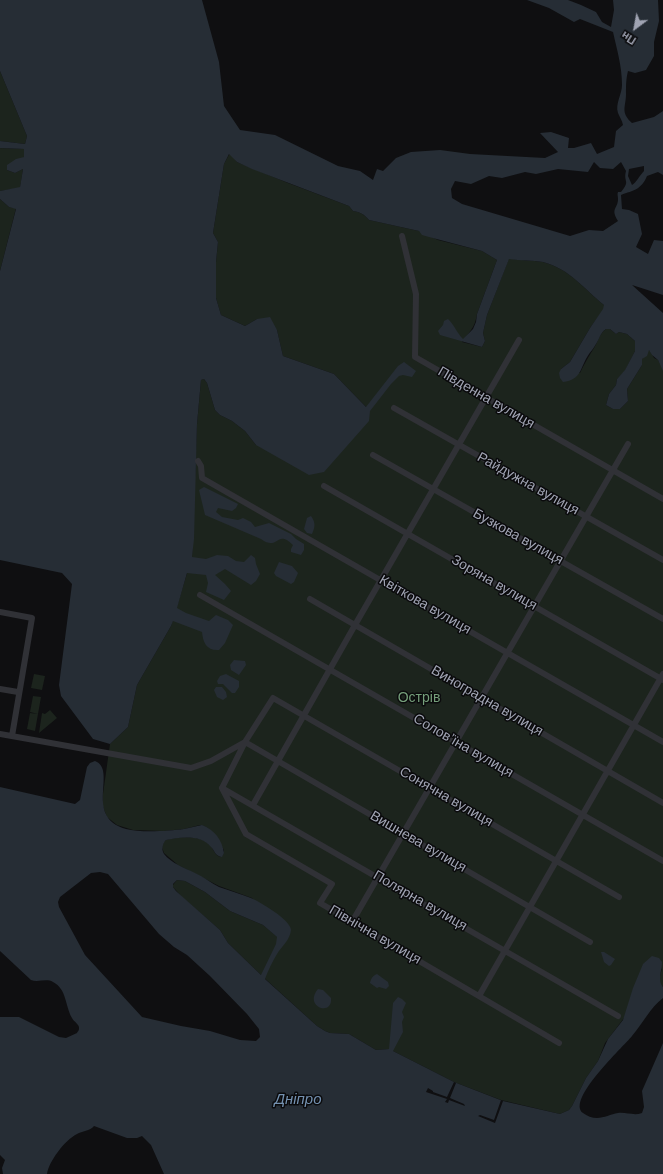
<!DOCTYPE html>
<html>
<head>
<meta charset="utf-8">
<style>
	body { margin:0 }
	#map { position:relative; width:663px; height:1174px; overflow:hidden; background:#0f0f11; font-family:Helvetica,sans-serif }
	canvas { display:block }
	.north { position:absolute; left:615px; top:8px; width:40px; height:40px; -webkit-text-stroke:3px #0a0a0c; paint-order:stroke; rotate:212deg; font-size:11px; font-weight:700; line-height:16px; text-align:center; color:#a0a4b3 }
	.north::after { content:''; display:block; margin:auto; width:14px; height:18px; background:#a0a4b3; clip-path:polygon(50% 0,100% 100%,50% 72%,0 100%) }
</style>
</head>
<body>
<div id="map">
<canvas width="663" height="1174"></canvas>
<div class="north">Пн</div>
</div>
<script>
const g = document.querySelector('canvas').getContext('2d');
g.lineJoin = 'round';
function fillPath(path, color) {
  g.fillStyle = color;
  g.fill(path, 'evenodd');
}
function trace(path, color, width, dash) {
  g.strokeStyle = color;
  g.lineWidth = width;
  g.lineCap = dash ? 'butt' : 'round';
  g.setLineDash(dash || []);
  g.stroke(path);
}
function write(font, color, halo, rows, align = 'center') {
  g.font = font + ' Helvetica,sans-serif';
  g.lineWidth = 3;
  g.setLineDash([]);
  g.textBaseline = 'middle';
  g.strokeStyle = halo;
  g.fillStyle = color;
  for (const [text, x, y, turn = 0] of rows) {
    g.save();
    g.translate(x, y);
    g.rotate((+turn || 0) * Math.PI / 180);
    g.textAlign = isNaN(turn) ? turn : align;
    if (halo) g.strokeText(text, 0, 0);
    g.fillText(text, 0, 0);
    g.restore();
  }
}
const green = new Path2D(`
	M0,71L27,136L25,144L0,141Z
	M0,148L24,149V157L7,170L15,173L23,169L20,188L0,191Z
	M230,153L237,162L288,183L349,206L353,211C360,212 364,214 369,220L419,231L438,240L482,251L497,260L477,314C475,328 469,332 462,342L482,347L485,341L483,333L487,315L509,258C520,261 532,260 543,262C570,269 584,289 604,305V309L590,328L570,362L561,369L580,373C584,364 589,356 594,348C599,340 599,334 606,329H610L616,334L619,332L627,334L635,341V351L625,371L617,379L616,385L609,394L606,405L613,409H620L628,401L627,389L642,365V359L649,349L654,358L658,360L663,369V987C657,981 661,974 662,968L605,1043L598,1061L586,1078L572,1106L569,1110L560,1114L501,1100L454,1082L389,1049L376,1050L349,1034L330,1033L325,1031L317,1026L261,975L228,943L220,930L182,897L173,887V885L177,880L185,881L205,892L230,911L263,925L281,940L252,898L219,886L178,865L164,853L162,847L164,842L166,840C179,837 200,834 210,845C214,850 215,855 220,857L223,855L224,850L208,828L204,826L200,825L184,829L164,831L133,830L117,825L107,817L103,807V794L110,744L128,727L137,685L171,626L192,557L197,424L201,380L204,379L207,383L215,410L220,415L232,421L245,431L256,445L370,411L334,374L283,356L277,330L257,319L245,326L221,315L216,298V262L218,242L213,233L224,164Z
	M0,199L9,207L16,208L0,271Z
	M34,674L45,676L42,690L31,688Z
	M33,696L41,697L38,714L30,712Z
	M50,710L57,718L39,733L42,713L45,714Z
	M30,713L38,714L35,731L27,729Z`);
const water = new Path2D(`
	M0,0H202L219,62L224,106L240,130L275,135L338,166L360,171L373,180L377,169L383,171L396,158L411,152L440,150L470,154L545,158L558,152L540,133L551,132L569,138L568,148H574L591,143L597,154L614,147L616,131L623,125C622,120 620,118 618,113C615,104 622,94 622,85C622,66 617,50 613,32L580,19L574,22L549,8L527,0H568L581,5L596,12L602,22L611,27L614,10L613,0H658L659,21L654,42V56L646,70L635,73L628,71C626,79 626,85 626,94C626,107 620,112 632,123L654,117L663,111V175L658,172L647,176C641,190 634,190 621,195L622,209L629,210L638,214L642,234L636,247L648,254L654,240L663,241V295L632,285L663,313V371L658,360L652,355L649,350L647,356L642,359V365L627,389L628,401L620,409H613L606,405L609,394L616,385L617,379L625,370L635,351V341L627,334L619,332L616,334L610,329H606C600,333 600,338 596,344C594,348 591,351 589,354C580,367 582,380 563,382L560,378L559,373L561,369L570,362L590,328L603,309L604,305C584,289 570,269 543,262C533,260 520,261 509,259L487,315L483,333L485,341L482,347L440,335L438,331L443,325L444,321L448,319C455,326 457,333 463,339L473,329L476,322L477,314L497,260L482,251L429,237L422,235L419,231L369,220C364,214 360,212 353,211L349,206L252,169L237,162L229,154L224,164L213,233L218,242L216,262V298L221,315L245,326L257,319L270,317L277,330L283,356L334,374L366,407L398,366L404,362L416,371L412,377L403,375L399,376L391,384L370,411L369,421L324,472L309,475L256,445L245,431L232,421L220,415L215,410L207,383L204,379L201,380L197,424L194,539L192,557L206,559L217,555L228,556L236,561L244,562L251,555L255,558L256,564L260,574L256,581L251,585L225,569L215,575L225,584L231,591L224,600L206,592L208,583L206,575L187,573L177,608L186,613L209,621L216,615L228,620L233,625L225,643L219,650C207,651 203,643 202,632L173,621L171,626L137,685L128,727L110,744L93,739L61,696L59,685L72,584L62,573L0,560V271L16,209L9,207L0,199V191L20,187L23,169L15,173L7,170V165L16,159L24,157V149L0,148V141L25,144L27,136L0,71ZM594,162L600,168L613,169L621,162L626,171C623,183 631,180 621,192H618C617,194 618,196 618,199C618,209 610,208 618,221L603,231L589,230L570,236L462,204L452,198L451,189L455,181L471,184L489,176L502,178L525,172L536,174L558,169L588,172ZM644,166V171C639,176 637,182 632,185L628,176L629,169Z
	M204,487L238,504L236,508L232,511L218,508L216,512L222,517L238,520L243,518L251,522L255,527L269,523L291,534L296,539L304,544V550L301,555L291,552V549L293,545C276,528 279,552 261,539L205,515L199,490Z
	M311,516C316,523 315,527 312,534L307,533L304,529L307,518Z
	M279,562L292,566L298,573L294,582L291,584L276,576L274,573Z
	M234,660L245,661L246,665L239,675L231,670L230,665Z
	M226,674L239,681V687L235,693H232L223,684H218L217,681L220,676Z
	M216,687H222L226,692L227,697L223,700L217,697L214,690Z
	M95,761C118,770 83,817 126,829C141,833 169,831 184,829C190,828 196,826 202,825C215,830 222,840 224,853L222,857C215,856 215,851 211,847C201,834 180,837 166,840C163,843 161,849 164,854C171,863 185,868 195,873C204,877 211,883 219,887C230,891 241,894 251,898C260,902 291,920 291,930C290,940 282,946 277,954C272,962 268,971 265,979L317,1026L325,1031L330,1033L349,1034L376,1050L389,1049L393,1003L398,997L402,999L406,1003L402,1012L404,1017L402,1022L403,1032L393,1051L454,1082L503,1101L560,1114L569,1110L572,1106L586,1078L598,1061L608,1039L623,1020L633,988L643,964L652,956L659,958L662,962C662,971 657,980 663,987V998C650,1008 643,1023 632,1036C623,1047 566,1100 583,1113C587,1116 592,1118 597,1118C604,1118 611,1114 618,1113C626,1112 634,1116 642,1113L644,1107L642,1091L663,1043V1174H164L151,1145L142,1136L137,1138H127L94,1126C90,1131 82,1131 77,1134C65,1140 49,1161 47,1174H3L2,1168L5,1160L0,1155V1017H19L59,1037L66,1038L77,1033C78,1031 79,1031 79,1028C79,1024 74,1022 72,1018C65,1006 67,989 53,982C46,978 38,983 31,980L0,951V787L75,804L80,800L87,767L90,763ZM100,872L108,874L159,934L174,947L187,955L210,976L247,1014L259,1029L260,1037L256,1041L240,1040L210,1031L181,1026L142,1017L85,955L59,907L58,902L60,897L91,873ZM177,880L185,881L205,892L230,911L263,925L277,937L276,944L261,975L228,943L220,930L176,891L173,887V884Z
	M601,952H604L615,959L611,965L609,966L604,962Z
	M377,974L388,982L389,986L386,989L379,987L377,988L370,983C371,979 372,976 377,974Z
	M318,989L323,990L331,998C333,1017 303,1007 318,989Z`);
const pier = new Path2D(`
	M454,1082L456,1083L450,1098L464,1104L465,1106L449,1100L448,1103L445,1102L447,1099L426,1092L428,1088L433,1091V1092L447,1097Z
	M501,1100L503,1101L495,1123L478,1116L480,1115L494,1120Z`);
const street = new Path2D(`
	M402,236L416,294L415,357L663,499
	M394,408L663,560
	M373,455L663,619
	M198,461L201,466L202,478L663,742
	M324,486L663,680
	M200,595L663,861
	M310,599L663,803
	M0,612L32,618L12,736
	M0,689L18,692
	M0,734L191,768L211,761L245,742L590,942
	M222,788L245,742L273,698L619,897
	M222,788L618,1016
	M222,788L246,834L332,884L320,903L559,1043
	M253,805L355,625L519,340
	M352,922L628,444
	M479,996L663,674`);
const streetNames = [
	["Південна вулиця",486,398,30],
	["Райдужна вулиця",528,484,29],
	["Бузкова вулиця",518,537,29],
	["Зоряна вулиця",494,583,30],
	["Квіткова вулиця",425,605,30],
	["Виноградна вулиця",487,701,30],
	["Соловʼїна вулиця",463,746,30],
	["Сонячна вулиця",446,797,30],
	["Вишнева вулиця",418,842,30],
	["Полярна вулиця",420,901,30],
	["Північна вулиця",375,935,30]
];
const parkNames = [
	["Острів",419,698]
];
const waterNames = [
	["Дніпро",298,1100]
];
fillPath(green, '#1c241d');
fillPath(water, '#262d35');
fillPath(pier, '#0f0f11');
trace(street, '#303136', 6);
write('14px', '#a0a4b3', '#0a0a0c', streetNames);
write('14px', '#759f7a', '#0a0a0c', parkNames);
write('italic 15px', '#7491b0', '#0a0a0c', waterNames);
</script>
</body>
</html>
